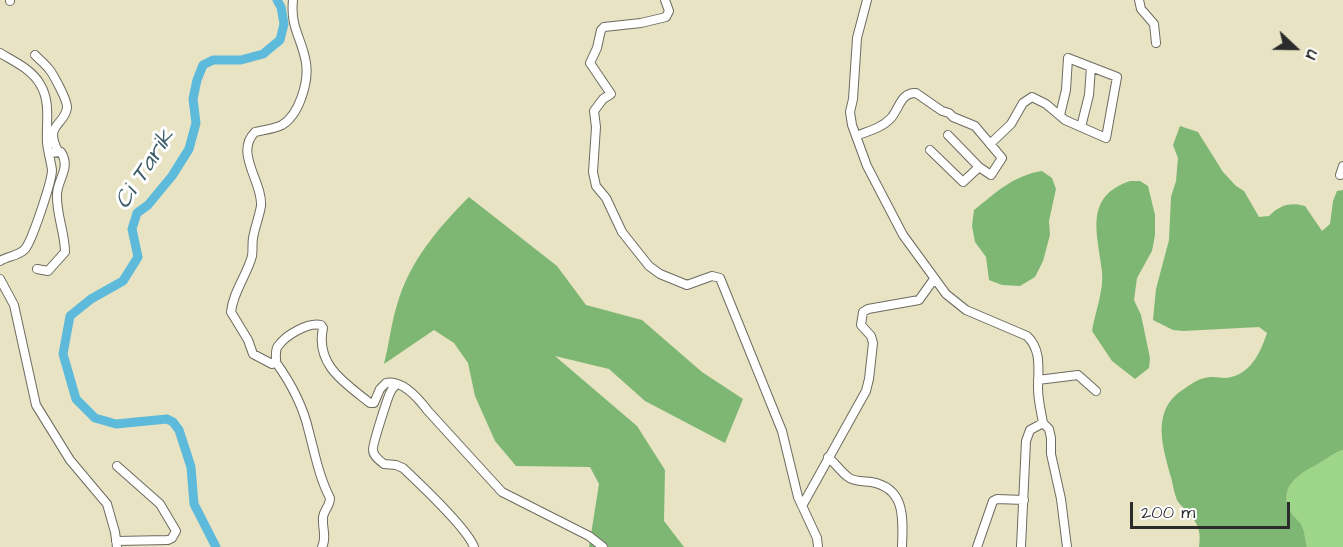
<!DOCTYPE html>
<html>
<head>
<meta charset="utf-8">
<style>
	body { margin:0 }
	#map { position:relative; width:1343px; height:547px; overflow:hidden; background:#e8e3c3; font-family:"Architects Daughter",sans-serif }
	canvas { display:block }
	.north { position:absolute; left:1265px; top:18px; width:60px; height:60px; -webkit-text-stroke:4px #fff; paint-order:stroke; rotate:112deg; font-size:16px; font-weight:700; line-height:24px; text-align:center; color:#2b2b2b }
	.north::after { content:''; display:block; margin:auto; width:21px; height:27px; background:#2b2b2b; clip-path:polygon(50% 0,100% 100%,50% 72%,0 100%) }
	.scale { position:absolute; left:1130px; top:502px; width:160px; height:27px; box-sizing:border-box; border:3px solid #2b2b2b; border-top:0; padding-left:8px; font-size:18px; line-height:21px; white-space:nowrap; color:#2b2b2b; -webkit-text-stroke:4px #fff; paint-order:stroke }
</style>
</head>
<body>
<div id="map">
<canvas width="1343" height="547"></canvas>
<div class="north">U</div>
<div class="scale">200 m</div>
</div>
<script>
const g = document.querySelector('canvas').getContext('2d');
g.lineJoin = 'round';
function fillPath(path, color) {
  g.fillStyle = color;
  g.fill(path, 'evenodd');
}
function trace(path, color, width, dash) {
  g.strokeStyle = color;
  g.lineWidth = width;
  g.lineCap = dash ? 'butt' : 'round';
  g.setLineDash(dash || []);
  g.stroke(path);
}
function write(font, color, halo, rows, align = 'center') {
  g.font = font + ' "Architects Daughter",sans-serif';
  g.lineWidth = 6;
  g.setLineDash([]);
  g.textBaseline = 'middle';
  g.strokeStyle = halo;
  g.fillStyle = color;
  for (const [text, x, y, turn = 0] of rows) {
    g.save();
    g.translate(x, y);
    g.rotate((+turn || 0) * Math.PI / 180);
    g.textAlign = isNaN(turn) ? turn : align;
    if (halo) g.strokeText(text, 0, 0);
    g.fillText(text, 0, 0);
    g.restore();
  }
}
const green = new Path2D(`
	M1343,450V547H1307C1305,540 1305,530 1301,524C1297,519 1292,515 1289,509C1279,485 1301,473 1318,464C1327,459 1333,453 1343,450Z`);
const forest = new Path2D(`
	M1180,126L1198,132L1223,172L1236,186L1244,191L1259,217L1269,216C1280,205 1290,202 1305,206L1322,231L1330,224L1333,201L1337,191L1343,190V450C1333,453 1327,459 1318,464C1301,473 1279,485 1289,509C1292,515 1297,519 1301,524C1305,530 1305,540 1307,547H1199C1201,533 1199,525 1189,513C1185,508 1180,506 1177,500C1174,493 1173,485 1171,477C1163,447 1150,410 1184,389C1194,382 1200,377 1213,377C1219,377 1225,379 1231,377C1252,372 1261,351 1267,333L1259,327L1183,331L1173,330L1153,320L1156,289L1169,240L1171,197L1176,181L1178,158L1173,145Z
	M1042,171L1052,178L1056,189L1049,221L1050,235L1043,261L1035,277L1020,286L1002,285L989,280L986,257L975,242L972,226L974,210C997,192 1012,176 1042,171Z
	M1130,181H1140L1148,186L1155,215V235L1152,251L1137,278L1134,300L1141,315L1150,358L1149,368L1135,379L1112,361L1092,331C1095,312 1104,291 1102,271C1098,234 1083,197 1130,181Z
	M469,197L557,266L586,305L642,320L702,372L743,399L725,443L645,401L609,369L555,356L637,426L665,470L664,521L684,547H589L599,484L590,467L516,466L495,441L475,396L468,363L454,343L434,330L384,364C389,345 391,324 397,305C409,262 438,228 469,197Z`);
const river = new Path2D(`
	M216,547L194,504L191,467L179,430L173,422L167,419L116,424L95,418L76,399L63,354L70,316L91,299L123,281L138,257L132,229L137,213L148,205L172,176L189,149L196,123L193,99L197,80L203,65L213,60H241L263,54L280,40L284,24L281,7L277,0`);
const minor = new Path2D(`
	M293,0C290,28 302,38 306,63C309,82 299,115 282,125C274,129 263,130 255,132C234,153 263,182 261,206C259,217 255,227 253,238C252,244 253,250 252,256C247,275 233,292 231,312L248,340L253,354L272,364L276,360C276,355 275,350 278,346C286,335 308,322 321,325L323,328C315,365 345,383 370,403H374L380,389L386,383C402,379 419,399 428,411L502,492L589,536L603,547
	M665,0L669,11L666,17L641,23L604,27L601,30L597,48L590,63L611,94L603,99L594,111L596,127L593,172L596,186L606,198L622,232L649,266L660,274L687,285L712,276L720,278L782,431L798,497L817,538L818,547
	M867,0L857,38L853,99L850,112L852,125L867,166L903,235L946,294L966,310L1027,336C1042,350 1038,370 1038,388C1038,400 1041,411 1043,423L1030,430L1026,441L1021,547
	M1139,0L1141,9L1154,24L1156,43
	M10,1V0
	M0,53C15,62 31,69 40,84C51,102 46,122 47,143C48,152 51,162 52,170C52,181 32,241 25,249C19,256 8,256 0,261
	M35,55C39,59 45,64 49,69C53,74 68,101 67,108C64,126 44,124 58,151
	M1081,127L1089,95L1091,67
	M856,136C868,131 882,128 891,118C899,109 901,92 916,93L942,111L949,113L953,117L975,126L1002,158L991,175L979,167L948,135
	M990,144L1011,124L1023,103L1032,97L1046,104L1065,120L1106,138L1117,77L1068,58L1066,90L1060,115
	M930,150L963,182L979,167
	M1340,175L1343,166
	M37,269L48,271L65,252C65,233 56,214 57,194C58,178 71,168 61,152L49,153
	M0,279L14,305L36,405L70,460L107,504L115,532L117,547
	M275,361C291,383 303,405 309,432C315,454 319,477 330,498C330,506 324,510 323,517C322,528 327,537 322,547
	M1038,380L1078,375L1096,391
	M397,384C394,387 393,387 391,391C388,396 372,446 373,450C373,456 380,461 384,464L396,465L403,468C420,484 467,528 474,547
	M1043,423L1049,429L1051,438V454L1061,499L1067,547
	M828,457C835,463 841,472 848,477C854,482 865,481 871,482C906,488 903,519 902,547
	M802,506L866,391L869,379L873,343L871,336L861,325L863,312L868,309L919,300L934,279
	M116,541L168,540L172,538L176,531L160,504L117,466
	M977,547L993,501L997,499L1024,500`);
const waterNames = [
	["Ci Tarik",146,170,-57]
];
fillPath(green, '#9dd688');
fillPath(forest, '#7eb774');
trace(river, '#5dbadb', 9);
trace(minor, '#6d6b60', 10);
trace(minor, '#fff', 8);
write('italic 24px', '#3c5d69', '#fff', waterNames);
</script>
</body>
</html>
